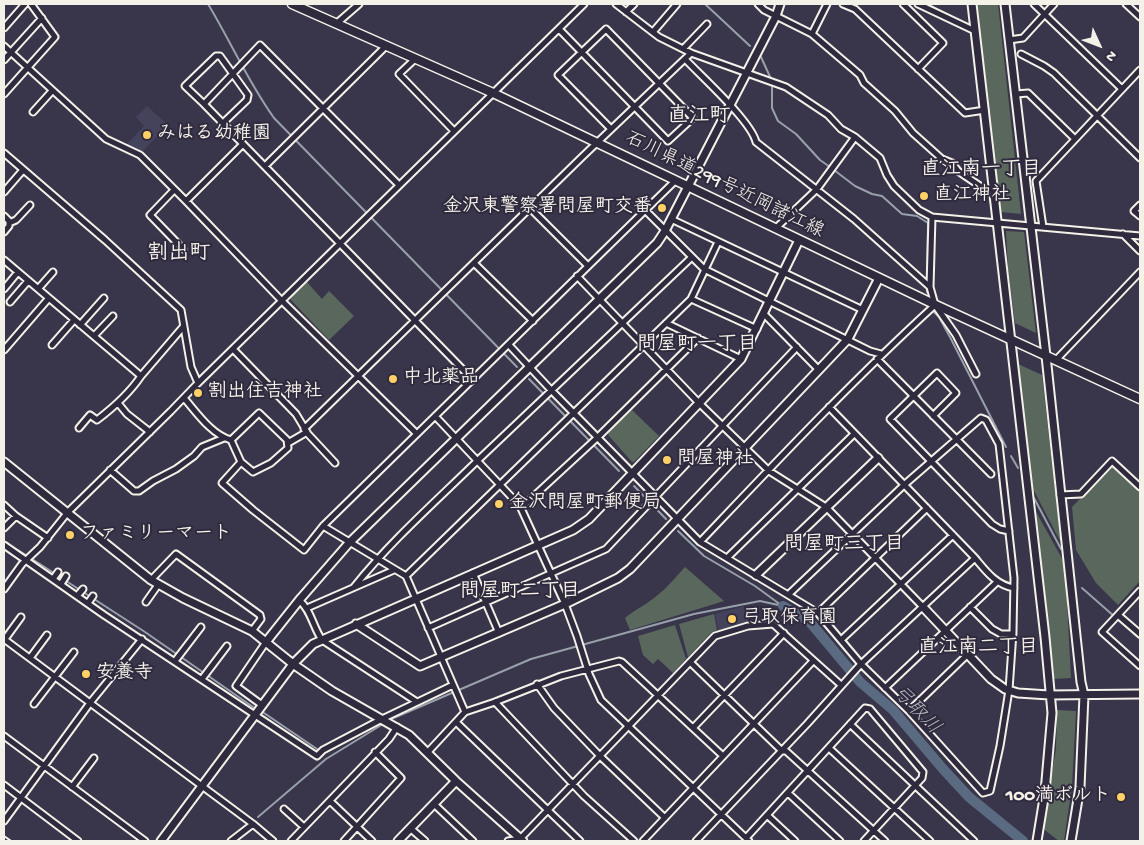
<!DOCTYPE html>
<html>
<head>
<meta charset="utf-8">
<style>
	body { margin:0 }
	#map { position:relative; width:1144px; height:845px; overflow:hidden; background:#39354b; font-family:"Gochi Hand",sans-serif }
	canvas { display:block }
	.frame { position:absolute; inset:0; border:5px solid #f4f1e8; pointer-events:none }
	.north { position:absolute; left:1074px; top:20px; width:50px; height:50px; -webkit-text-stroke:4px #2f2a3d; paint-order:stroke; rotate:133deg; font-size:14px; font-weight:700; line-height:20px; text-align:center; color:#f4f1e8 }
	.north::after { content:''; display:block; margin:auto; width:18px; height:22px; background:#f4f1e8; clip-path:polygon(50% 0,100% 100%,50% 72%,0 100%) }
</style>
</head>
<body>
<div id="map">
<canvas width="1144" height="845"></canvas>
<div class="frame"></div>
<div class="north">N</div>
</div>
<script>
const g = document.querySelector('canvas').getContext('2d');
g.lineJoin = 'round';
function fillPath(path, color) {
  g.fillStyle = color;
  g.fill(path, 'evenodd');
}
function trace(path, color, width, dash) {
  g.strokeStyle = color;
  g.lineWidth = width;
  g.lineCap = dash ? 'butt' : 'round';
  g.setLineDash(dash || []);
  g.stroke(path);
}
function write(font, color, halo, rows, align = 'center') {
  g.font = font + ' "Gochi Hand","Klee One",sans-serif';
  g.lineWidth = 4;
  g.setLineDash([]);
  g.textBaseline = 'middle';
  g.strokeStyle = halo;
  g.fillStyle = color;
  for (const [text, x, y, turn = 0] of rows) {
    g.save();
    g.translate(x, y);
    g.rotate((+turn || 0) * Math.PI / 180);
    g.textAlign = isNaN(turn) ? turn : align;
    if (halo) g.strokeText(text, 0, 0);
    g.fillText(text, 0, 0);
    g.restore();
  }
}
const built = new Path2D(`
	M147,106L168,125L142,152L126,145L144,126L136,117Z
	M741,607H745L748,624L719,632L715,614Z`);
const green = new Path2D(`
	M976,4H998L1021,214L1001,212Z
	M1006,231L1024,232L1036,333L1015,323L1008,268Z
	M306,281L322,299L329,291L354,316L329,340L291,300V296Z
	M1018,364L1042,375L1061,543L1031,485Z
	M632,410L659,436L634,462H632L609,436L608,432Z
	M1116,462H1119L1140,482V581L1118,605L1096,583L1076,550L1072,507Z
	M1034,508L1065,564L1071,678L1052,679Z
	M685,567L724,601L630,630L625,618C634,610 644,606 654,598C666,589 675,578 685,567Z
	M714,614L717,630L712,632L688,657L679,624Z
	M675,625L686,659L673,673L658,659L653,664L643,655L638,636Z
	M1057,710L1076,711L1072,786L1064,841H1059L1042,828L1056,749Z`);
const stream = new Path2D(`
	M208,4C231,42 248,82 274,118L517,367
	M705,4L750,46
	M927,4L962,22
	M1027,54L1050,66L1055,71
	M761,57L771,79
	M1060,76L1094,109
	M772,84V108L778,121L796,134L820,160L830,167
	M834,170L855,186L872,194L882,196L902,214L917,216L928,223L927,292
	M933,311L939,317L951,339L1006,447
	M529,379L619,471
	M1011,456L1018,468
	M634,486L666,519
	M1034,498L1061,549
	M678,531L704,556L755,586L781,605
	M4,542L26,555L145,632L253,707
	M1082,588L1140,639
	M264,713L317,749
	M389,720L531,659L694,614L760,601L783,606
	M258,817L326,759L383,724`);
const river = new Path2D(`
	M783,606L809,621L860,682L893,710L943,769L969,797L1023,841`);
const minor = new Path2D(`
	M616,4L659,37L691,53L786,87L828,115L841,129L855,137L880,158L887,175L894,186L919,210L932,217L1140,236
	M758,4L764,10L812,34L860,75L864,83L895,111L913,133L942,159L952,163L958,171L980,186
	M843,4L855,9L965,113L985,110
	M903,4L943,43L918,69
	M918,4L975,31
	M1034,4L1122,89
	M1126,4L1140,17
	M626,12L634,4
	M336,24L359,4
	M4,28L25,4
	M559,29C595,66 632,104 668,141L693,118L606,29L558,75L611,129
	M653,32L677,4
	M812,34L827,4
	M1009,40L1023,38L1054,4
	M4,46L106,139L140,155L186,201L282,301L417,434
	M683,49L707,24
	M1021,54L1044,66L1054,73L1140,158
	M415,59L399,74L454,131
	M685,59C702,77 751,121 756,142L854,219L930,287
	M4,60L42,18
	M4,94L55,37L31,4
	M1016,94L1028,93L1075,139
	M204,104L185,86L216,56H220L248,95L247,100L223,123
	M33,112L52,91
	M4,153L105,240L181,310L191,367L198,383
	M265,166L386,46
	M399,185L260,45L204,104L472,379
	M174,190L150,215L183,249
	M4,192L23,170
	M186,201L243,144
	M1140,205L1134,211L1140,216
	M530,208L588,266
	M645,210L704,269L870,351L881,354
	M4,216L9,221V226L4,232
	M932,217L930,287L935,305L956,335L976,374
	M671,219L863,310
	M9,223L16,220L30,205
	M1043,227L1036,181L1140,70
	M776,228L817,189L855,137
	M1123,234L1140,251
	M4,260L141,376L183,327
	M474,263L533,321
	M577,276L698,402L769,471L826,507L923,607
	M4,289L18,272
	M38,289L53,272
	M691,299L757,329
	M10,302L28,281
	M764,314L819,370
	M666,323L741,359
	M80,325L104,298
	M94,336L113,316
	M52,345L74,320
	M509,345L551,390L700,542L818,613L861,664L909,711L983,793L990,791L1000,746L1009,690L1013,632L1014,578L999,444L986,420L981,418L904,485L788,595
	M233,349L296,414L308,434L335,463
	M4,350L49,298
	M877,359L991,474
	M1056,360L1140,272
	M184,398C197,413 212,435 231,440L241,462L222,483L253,510L304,550L323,526L675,181
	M118,403L127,414L150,432
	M435,416L520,506L565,604L577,636L589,674L601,700L749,841
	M933,416L956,393L937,373L890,419L992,524L1000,529L1009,531
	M79,428L90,415L97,420C114,407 129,394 141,376
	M304,429L582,157L691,53
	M231,440L259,413L287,440L288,448L271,463L253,472L241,462
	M288,443L307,432
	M110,470L134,491H139L153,481L176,469L194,456L202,447L224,438
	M1060,495L1081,494L1112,461L1140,487
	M4,505L16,516L48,538
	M521,508L598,437L698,338
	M323,526L406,576L465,712
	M4,528L16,516
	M700,542C777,461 853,380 935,305
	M4,545L104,615L317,756L323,750L382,719L453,685
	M727,558L854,434
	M975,558C986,571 996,585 1014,588
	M473,573L499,633
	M406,576L691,299L718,242
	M53,579L58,572
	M151,580L176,554L260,615L261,619L252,631
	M61,584L66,576
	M354,587C390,542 434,503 475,463C547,394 620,326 692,257
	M4,589L22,564L40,547L68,512L171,411L198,383L584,4
	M1140,591L1102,632L1140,666
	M77,596L83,589
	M299,600C311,610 313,627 322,640L417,702
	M146,602L158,585
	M88,603L93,596
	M970,607L992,629L1001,634H1013
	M307,608L394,570
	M818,613L927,508
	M1118,615L1140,634
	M428,628L606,549L797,347
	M4,639L253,824L273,841
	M5,639L21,617
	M841,640L953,535
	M30,658L47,635
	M175,661L201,627
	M690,662L782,751H786L885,841
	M202,679L227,646
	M537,684L554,708L600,756L665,818
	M885,688L997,582
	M495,702L584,796L634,841
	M34,704L74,652
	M262,705L236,686L266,642
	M909,711L968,654
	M456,722L580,841
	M850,724L974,841
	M693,728L784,633
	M4,736L145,841
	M829,748L930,841
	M427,753L465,712L495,702L561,676L619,661L622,662L723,756
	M4,785L78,841
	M72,787L94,758
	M788,793L840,841
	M330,801L372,841
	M434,804L473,841
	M284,809L304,827
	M767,815L795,841
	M4,821L90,703L142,639
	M410,828L425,841
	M746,838L865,708L870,709L923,772L922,778L864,841
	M231,841L253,824
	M291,841L389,739L397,727
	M344,841L401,778L375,752
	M508,841L520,839L715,636L748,626L773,624L841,685
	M643,841L813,661
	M696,841L807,724L861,664L975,558L829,407`);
const tertiary = new Path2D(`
	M972,4L1045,637L1052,713L1045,792L1037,841
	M1005,4L1046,356L1081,682L1084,695L1080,787L1071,841
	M4,462L151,580L183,598L252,631L293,664L332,691L409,735L456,781L523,841
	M756,575L878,458
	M923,607L991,679L1005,689L1018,693L1049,695L1140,694
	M356,624L420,666L565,604L618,578L630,569L848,339L879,278
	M266,642L301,598L349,543L657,243L665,231L776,16L780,4
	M161,841L293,664L313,644L573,530L589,519L741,359L799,240
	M398,841L456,781`);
const secondary = new Path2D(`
	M292,4L493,93L938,306L1140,399`);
const rail = new Path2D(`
	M4,836L11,841`);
const markers = [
	[147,135,5,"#ffd166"],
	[924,196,5,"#ffd166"],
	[662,208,5,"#ffd166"],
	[393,379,5,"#ffd166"],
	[198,393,5,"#ffd166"],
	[667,460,5,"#ffd166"],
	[499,504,5,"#ffd166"],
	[70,535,5,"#ffd166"],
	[732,619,5,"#ffd166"],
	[86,674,5,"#ffd166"],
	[1121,797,5,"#ffd166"]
];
const poiNames = [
	["みはる幼稚園",157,135],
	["直江神社",934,196],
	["金沢東警察署問屋町交番",652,208,"right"],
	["中北薬品",403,379],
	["割出住吉神社",208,393],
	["問屋神社",677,460],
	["金沢問屋町郵便局",509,504],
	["ファミリーマート",80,535],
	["弓取保育園",742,619],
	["安養寺",96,674],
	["100満ボルト",1111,797,"right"]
];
const streetNames = [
	["石川県道299号近岡諸江線",724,186,26]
];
const neighbourhoodNames = [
	["直江南一丁目",981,171],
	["問屋町一丁目",697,346],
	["問屋町三丁目",844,546],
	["問屋町二丁目",520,593],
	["直江南二丁目",978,649]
];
const waterNames = [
	["弓取川",915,711,46]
];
const quarterNames = [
	["直江町",699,118],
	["割出町",179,255]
];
fillPath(built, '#45435b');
fillPath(green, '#5a675c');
trace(stream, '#98a0aa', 2);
trace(river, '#5a6a81', 10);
trace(minor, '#f4f1e8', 9);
trace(tertiary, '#f4f1e8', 11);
trace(secondary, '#f4f1e8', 11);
trace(minor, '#2f2a3d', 5);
trace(tertiary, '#2f2a3d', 7);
trace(secondary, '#2f2a3d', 8);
trace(rail, '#f4f1e8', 2, [8, 4]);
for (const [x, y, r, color] of markers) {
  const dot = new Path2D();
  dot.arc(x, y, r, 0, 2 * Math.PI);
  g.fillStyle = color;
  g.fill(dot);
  trace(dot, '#2f2a3d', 2);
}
write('bold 19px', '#f4f1e8', '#2f2a3d', poiNames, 'left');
write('19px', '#f4f1e8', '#2f2a3d', streetNames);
write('bold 20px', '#f4f1e8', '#2f2a3d', neighbourhoodNames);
write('italic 20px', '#afb4ba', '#2f2a3d', waterNames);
write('bold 21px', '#f4f1e8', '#2f2a3d', quarterNames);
</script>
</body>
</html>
